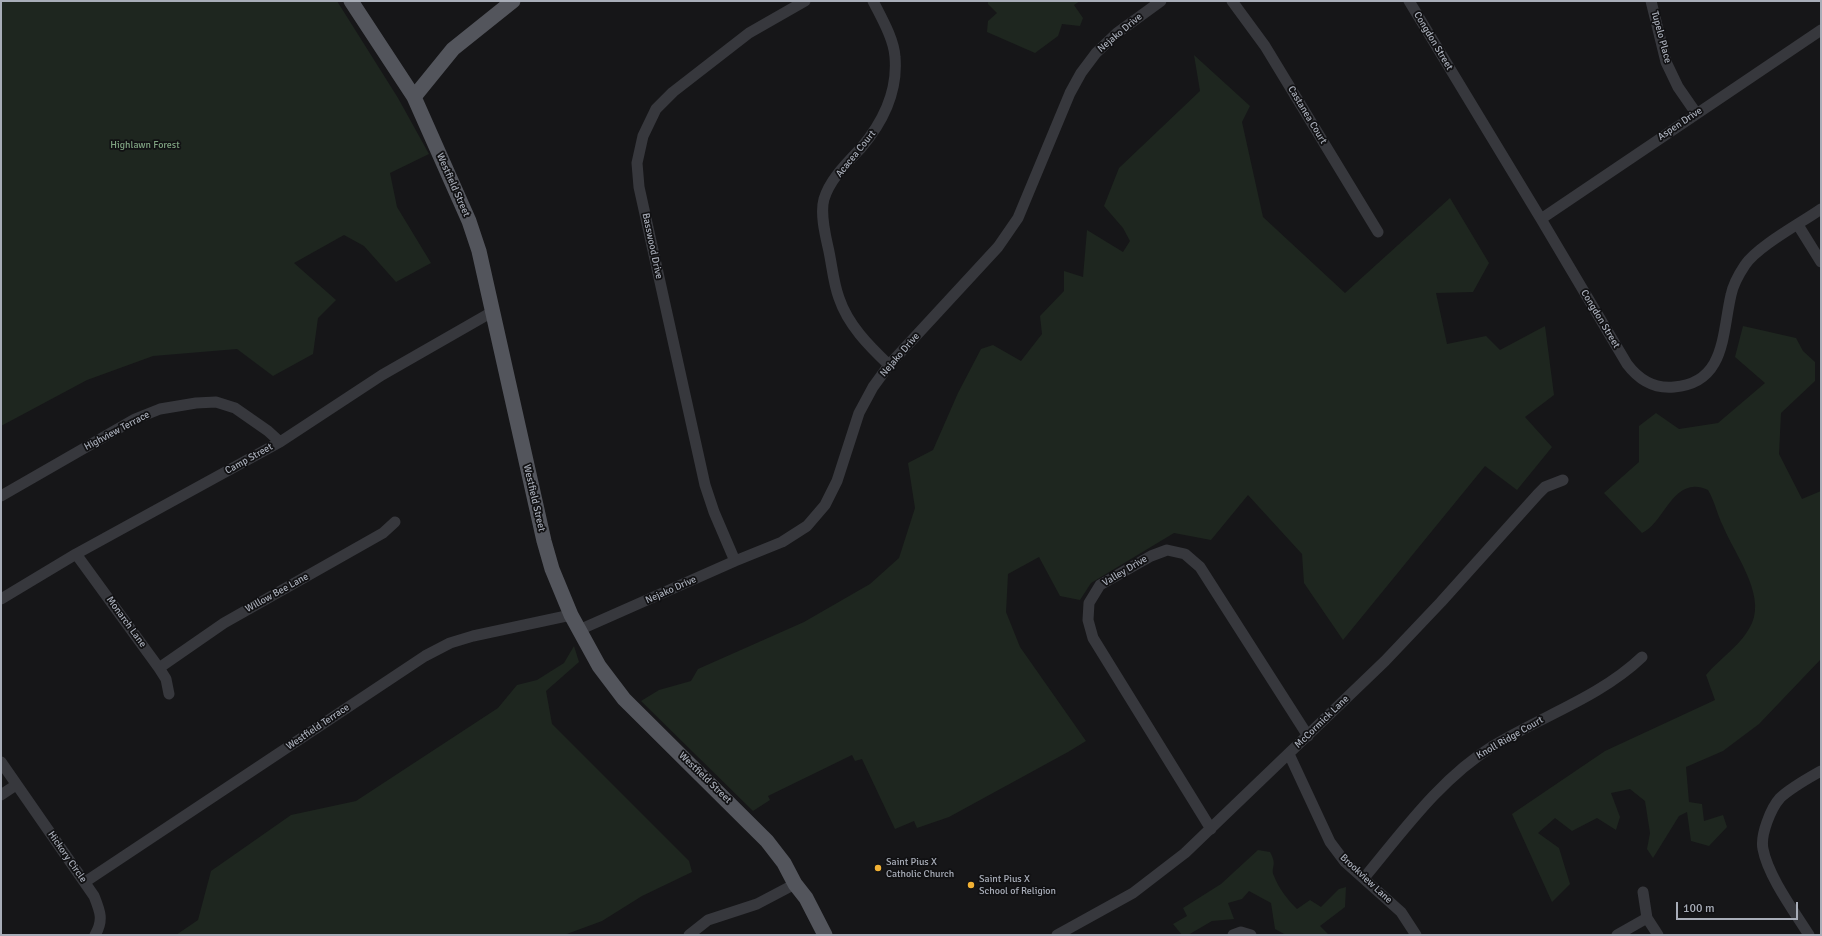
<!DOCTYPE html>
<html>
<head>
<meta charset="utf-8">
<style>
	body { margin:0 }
	#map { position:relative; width:1822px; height:936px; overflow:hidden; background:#161618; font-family:Signika,sans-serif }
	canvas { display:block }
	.frame { position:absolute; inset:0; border:2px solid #a8adb8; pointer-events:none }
	.scale { position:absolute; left:1676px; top:902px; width:122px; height:18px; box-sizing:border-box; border:2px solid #a8adb8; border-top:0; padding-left:5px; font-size:12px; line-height:14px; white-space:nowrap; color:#a8adb8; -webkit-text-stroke:3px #111113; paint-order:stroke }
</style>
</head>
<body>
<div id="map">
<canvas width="1822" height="936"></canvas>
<div class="frame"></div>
<div class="scale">100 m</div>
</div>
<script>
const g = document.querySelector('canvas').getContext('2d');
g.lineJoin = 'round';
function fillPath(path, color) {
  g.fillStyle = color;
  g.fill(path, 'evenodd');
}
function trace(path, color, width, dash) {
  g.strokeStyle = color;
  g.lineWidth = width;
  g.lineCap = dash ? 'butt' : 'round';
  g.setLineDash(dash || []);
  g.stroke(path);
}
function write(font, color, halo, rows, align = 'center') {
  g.font = font + ' Signika,sans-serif';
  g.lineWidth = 3.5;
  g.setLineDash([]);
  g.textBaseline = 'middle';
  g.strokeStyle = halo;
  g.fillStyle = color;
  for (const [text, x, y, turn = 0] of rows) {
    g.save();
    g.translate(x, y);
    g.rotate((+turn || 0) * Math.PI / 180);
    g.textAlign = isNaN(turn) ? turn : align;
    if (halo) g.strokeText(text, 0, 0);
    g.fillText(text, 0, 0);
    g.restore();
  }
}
const green = new Path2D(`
	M1,1H337L398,98L429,154L390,173L397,207L431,263L396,282L364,246L344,235L294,263L336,300L318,318L313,354L273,376L237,349L153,356L87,380L1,426Z
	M988,1H1080L1074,5L1083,18L1080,26L1062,24L1058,36L1035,53L987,32L988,21L997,13L988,4Z
	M1194,55L1250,106L1242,122L1263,217L1345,293L1450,198L1489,263L1473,292L1436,293L1447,344L1486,336L1500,350L1545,326L1554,395L1525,417L1552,447L1517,490L1485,466L1343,640L1304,583L1302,554L1248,495L1211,540L1174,533L1091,583L1080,600L1060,596L1039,557L1008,574L1006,612L1020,647L1086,741L1068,752L949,817L917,828L914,821L895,829L862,759L855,761L852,755L768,796L770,800L753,811L641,701L659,690L691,681L698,669L804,622L870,584L899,558L915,508L908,463L933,450L958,393L981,349L993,345L1021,361L1042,334L1040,316L1064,291V271L1083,277L1087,230L1123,252L1130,241L1123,228L1104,206L1119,168L1200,91Z
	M1743,326L1796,338L1803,351L1815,362V381L1781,413L1779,454L1802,499L1821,491V659L1759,724L1723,751L1686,767L1689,802L1702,804L1704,821L1723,815L1727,827L1709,846L1691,841L1687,812L1679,816L1653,858L1647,849L1650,833L1645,801L1630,789L1611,793L1620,817L1616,830L1597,818L1572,831L1555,818L1538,833L1559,848L1570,884L1552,902L1512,814L1605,751L1715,700L1706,675C1721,657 1742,645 1752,623C1765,593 1734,553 1723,526C1717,514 1715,502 1708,490C1673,474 1665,523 1642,533L1604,493L1639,462V426L1656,413L1679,429L1718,423L1765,383L1735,357Z
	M574,646L579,662L546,691L552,724L689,861L692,872L642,896L602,921L564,935H176L198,920L211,871L291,815L356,801L498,708L517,685L537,680L564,663Z
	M1258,850L1270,852C1278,866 1270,867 1274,876C1279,889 1288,900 1297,909L1310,900L1321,907L1339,889L1346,887L1345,907L1320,926L1329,935H1286L1275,929L1271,903L1249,891L1242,899L1228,903L1234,919L1212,921L1188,935H1182L1173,924L1187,916L1183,908L1221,884Z`);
const minor = new Path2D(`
	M873,1C881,17 894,39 895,57C898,92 883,122 861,148C847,163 830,179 824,199C820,213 825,234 828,247C832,264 833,282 839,298C848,325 869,346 889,365
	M1232,1L1265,46L1378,232
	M1409,1L1541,219L1627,364C1639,380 1654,389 1674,387C1726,383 1722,333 1731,295C1733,285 1739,274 1745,265C1758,246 1801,223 1821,209
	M1651,1L1666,62L1678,87L1696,113
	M1541,219L1821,30
	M1798,225L1821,262
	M1,496L135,419L160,409L196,403L216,402L235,408L268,431L280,442
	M76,554L159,668L166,679L169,694
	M735,561L714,512L705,485L639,187L637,163L643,136L656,109L673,92L749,33L805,1
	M1,599L76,554L280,442L382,375L492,312
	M579,630L735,561L782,542L807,526L825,505L837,481L859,413L873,387L889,365L998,247L1018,218L1070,93L1081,73L1096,53L1117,33L1161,1
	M159,668L224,623L383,533L395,522
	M1289,754L1330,842L1345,862L1401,912L1416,935
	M1,762L94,896C100,911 104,920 95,935
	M1,795L16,785
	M1211,829L1093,638L1088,620L1089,603L1100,585L1151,556L1167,550L1185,554L1200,567L1308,736
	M1364,878C1403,831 1441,778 1493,746C1542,716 1600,697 1642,657
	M85,882L425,656L450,643L473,636L571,615
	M1643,892L1647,918L1658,935
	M689,935L708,920L757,904L795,884
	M1057,935L1133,893L1185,853L1385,661L1441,602L1538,494L1545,487L1563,480
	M1233,935L1241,932L1251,935
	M1617,935L1647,918
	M1809,935C1794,911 1768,876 1763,849C1760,835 1771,808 1780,798C1792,787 1807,779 1821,771`);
const major = new Path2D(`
	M351,1L414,97L469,221L479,251L544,541L552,569L571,615L599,666L624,699L767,841L784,863L795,884L806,898L825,935
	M414,97L453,49L513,1`);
const markers = [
	[878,868,4,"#f2b134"],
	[971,885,4,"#f2b134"]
];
const streetNames = [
	["Nejako Drive",1120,33,-40],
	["Tupelo Place",1661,37,75],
	["Congdon Street",1433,41,59],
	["Castanea Court",1307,115,59],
	["Aspen Drive",1680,124,-34],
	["Acacea Court",856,154,-51],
	["Westfield Street",453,185,66],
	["Basswood Drive",652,246,78],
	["Congdon Street",1600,319,59],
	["Nejako Drive",900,355,-49],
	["Highview Terrace",117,431,-28],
	["Camp Street",249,459,-29],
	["Westfield Street",534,498,77],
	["Valley Drive",1125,571,-31],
	["Nejako Drive",671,590,-24],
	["Willow Bee Lane",277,593,-29],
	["Monarch Lane",126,622,54],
	["McCormick Lane",1322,722,-44],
	["Westfield Terrace",318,727,-34],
	["Knoll Ridge Court",1510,738,-30],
	["Westfield Street",705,778,44],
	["Hickory Circle",67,857,55],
	["Brookview Lane",1366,879,43]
];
const parkNames = [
	["Highlawn Forest",145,145]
];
const poiNames = [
	["Saint Pius X",886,862],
	["Catholic Church",886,874],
	["Saint Pius X",979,879],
	["School of Religion",979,891]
];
fillPath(green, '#1e261f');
trace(minor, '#37383d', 11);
trace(major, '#53555c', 15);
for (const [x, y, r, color] of markers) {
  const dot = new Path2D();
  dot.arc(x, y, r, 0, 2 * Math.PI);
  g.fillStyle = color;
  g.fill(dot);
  trace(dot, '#111113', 1.5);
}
write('10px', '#a8adb8', '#111113', streetNames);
write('10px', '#7fa381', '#111113', parkNames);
write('10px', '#a8adb8', '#111113', poiNames, 'left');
</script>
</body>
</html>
